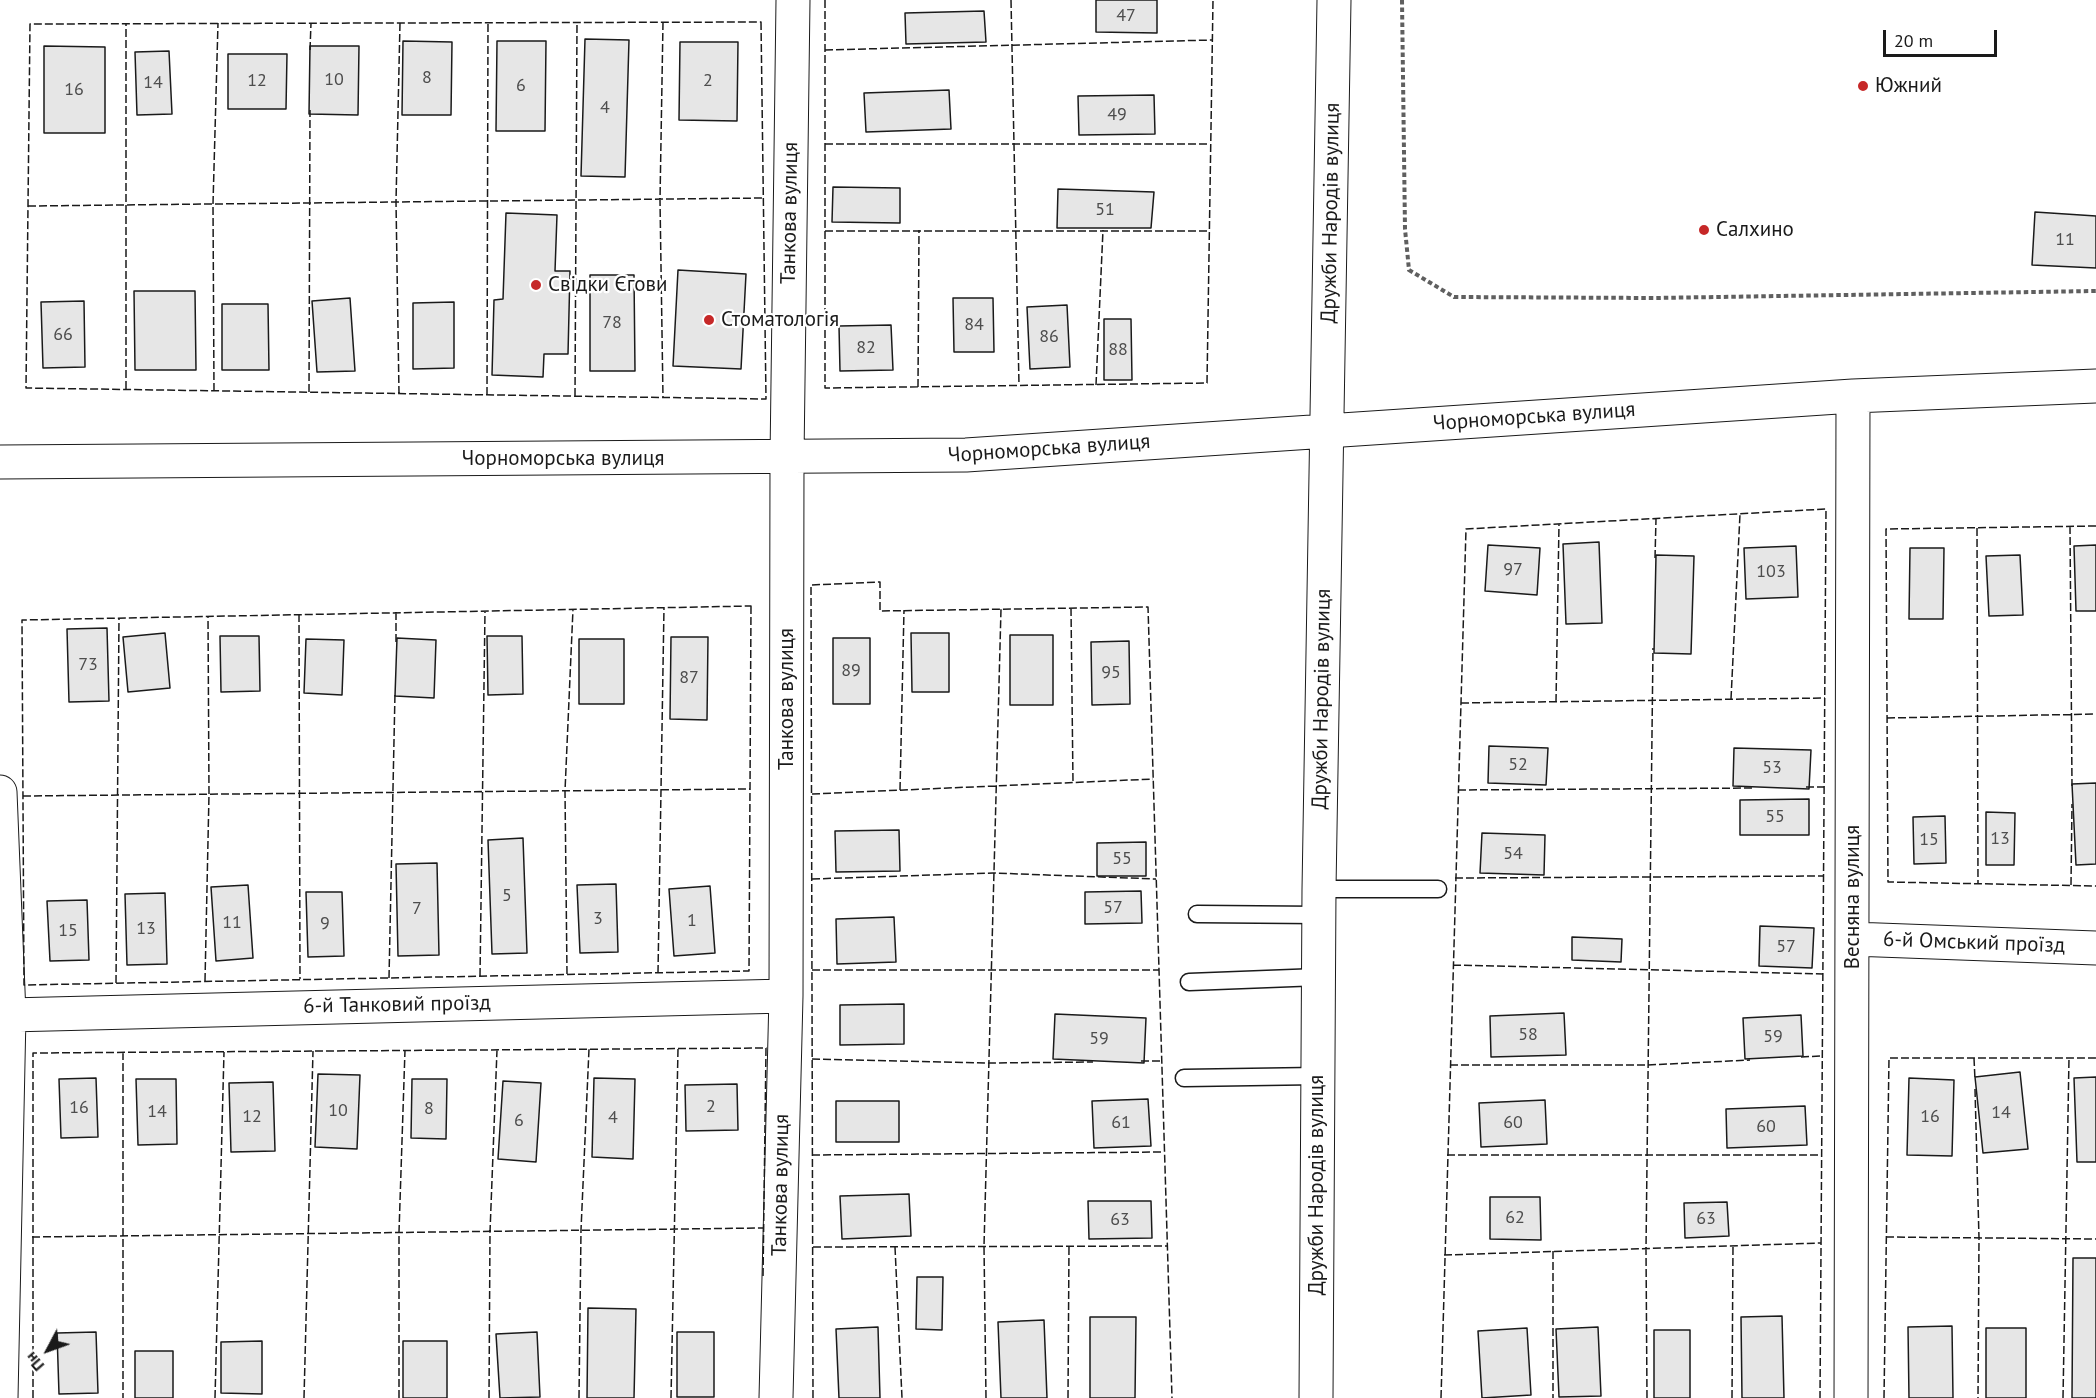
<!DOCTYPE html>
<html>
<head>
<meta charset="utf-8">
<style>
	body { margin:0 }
	#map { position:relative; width:2096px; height:1398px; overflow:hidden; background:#fff; font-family:"PT Sans",sans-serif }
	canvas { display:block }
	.north { position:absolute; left:18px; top:1320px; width:60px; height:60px; -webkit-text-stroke:4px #fff; paint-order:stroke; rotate:229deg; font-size:16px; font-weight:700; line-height:24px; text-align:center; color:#1a1a1a }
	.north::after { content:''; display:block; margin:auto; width:21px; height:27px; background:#1a1a1a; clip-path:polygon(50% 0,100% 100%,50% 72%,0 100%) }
	.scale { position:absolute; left:1883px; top:30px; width:114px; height:27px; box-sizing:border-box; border:3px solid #1a1a1a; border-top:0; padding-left:8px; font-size:18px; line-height:21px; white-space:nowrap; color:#1a1a1a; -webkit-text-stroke:4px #fff; paint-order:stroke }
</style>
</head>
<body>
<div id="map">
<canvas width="2096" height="1398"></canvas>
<div class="north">Пн</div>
<div class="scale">20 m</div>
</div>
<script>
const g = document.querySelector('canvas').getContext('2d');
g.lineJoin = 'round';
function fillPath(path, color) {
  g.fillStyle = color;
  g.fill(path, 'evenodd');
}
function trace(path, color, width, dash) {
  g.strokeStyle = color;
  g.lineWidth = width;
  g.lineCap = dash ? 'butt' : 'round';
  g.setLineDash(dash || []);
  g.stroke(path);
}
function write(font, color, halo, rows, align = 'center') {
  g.font = font + ' "PT Sans",sans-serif';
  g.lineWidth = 4.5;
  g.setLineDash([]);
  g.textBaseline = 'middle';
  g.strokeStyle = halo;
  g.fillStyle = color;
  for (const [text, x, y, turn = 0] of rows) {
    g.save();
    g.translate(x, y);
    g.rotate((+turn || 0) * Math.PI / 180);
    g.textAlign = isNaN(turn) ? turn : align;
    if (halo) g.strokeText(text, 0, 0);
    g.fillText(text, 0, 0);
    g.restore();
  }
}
const building = new Path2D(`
	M1096,0H1157V33L1096,32Z
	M984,11L986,42L906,44L905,13Z
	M585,39L629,40L625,177L581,176Z
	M403,41L452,42L451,115H402Z
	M497,41H546L545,131H496Z
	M680,42H738L737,121L679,120Z
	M44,46L105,47V133H44Z
	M310,46H359L358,115L309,114Z
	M169,51L172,114L137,115L135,52Z
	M228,54H287L286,109H228Z
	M949,90L951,129L866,132L864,93Z
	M1154,95L1155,134L1079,135L1078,96Z
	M833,187L900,188V223L832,222Z
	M1058,189L1154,192L1151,228H1057Z
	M2035,212L2096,216V268L2032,265Z
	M506,213L557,215L555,271H570L568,354H544L543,377L492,375L494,300L503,299Z
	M678,270L746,274L741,369L673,366Z
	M590,275H634L635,371H590Z
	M134,291H195L196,370H135Z
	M350,298L355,371L317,372L312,301Z
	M953,298H993L994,352H954Z
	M84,301L85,367L43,368L41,302Z
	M454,302V368L413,369V303Z
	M222,304H268L269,370H222Z
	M1067,305L1070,367L1030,369L1027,307Z
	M1104,319H1131L1132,380H1104Z
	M891,325L893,370L840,371L839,326Z
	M1599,542L1602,623L1566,624L1563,544Z
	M1488,545L1540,548L1537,595L1485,591Z
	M2096,545V611H2076L2074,546Z
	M1796,546L1798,597L1746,599L1744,548Z
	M1910,548H1944L1943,619H1909Z
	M1656,555L1694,556L1691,654L1654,653Z
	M2020,555L2023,615L1989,616L1986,556Z
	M107,628L109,701L69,702L67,629Z
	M165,633L170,688L128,692L123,637Z
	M911,633H949V692H912Z
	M1010,635H1053V705H1010Z
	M220,636H259L260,691L221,692Z
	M487,636H522L523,694L488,695Z
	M671,637H708L707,720L670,719Z
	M397,638L436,640L434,698L395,696Z
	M833,638H870V704H833Z
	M306,639L344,640L342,695L304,693Z
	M579,639H624V704H579Z
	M1129,641L1130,704L1092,705L1091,642Z
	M1489,746L1548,748L1546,785L1488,783Z
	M1734,748L1811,750L1809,789L1733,786Z
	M2096,783V864L2076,865L2072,784Z
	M1809,799V835H1740V800Z
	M1986,812L2015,813L2014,865H1986Z
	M1945,816L1946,863L1914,864L1913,817Z
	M899,830L900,871L836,872L835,831Z
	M1482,833L1545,835L1544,875L1480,873Z
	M523,838L527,953L492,954L488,840Z
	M1146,842V876H1097V843Z
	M437,863L439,955L398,956L396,864Z
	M616,884L618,952L580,953L577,885Z
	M248,885L253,958L216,961L211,887Z
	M710,886L715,953L674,956L669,889Z
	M1141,891L1142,923L1085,924V892Z
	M306,892H342L344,956L308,957Z
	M165,893L167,964L127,965L125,894Z
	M87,900L89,960L50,961L47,901Z
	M894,917L896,962L837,964L836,919Z
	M1760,926L1814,928L1812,968L1759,966Z
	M1572,937L1622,939L1621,962L1572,960Z
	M904,1004V1044L840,1045V1005Z
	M1564,1013L1566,1055L1491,1057L1490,1016Z
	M1055,1014L1146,1018L1144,1063L1053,1059Z
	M1801,1015L1803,1056L1745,1059L1743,1018Z
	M2020,1072L2028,1149L1983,1153L1975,1077Z
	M318,1074L360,1075L357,1149L315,1147Z
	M2096,1077V1162H2077L2074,1078Z
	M96,1078L98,1137L61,1138L59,1079Z
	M594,1078L635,1079L633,1159L592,1157Z
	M1909,1078L1954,1080L1952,1156L1907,1155Z
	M136,1079H176L177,1144L138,1145Z
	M412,1079H447L446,1139L411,1138Z
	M503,1081L541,1083L536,1162L498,1159Z
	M273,1082L275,1151L231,1152L229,1083Z
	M737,1084L738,1130L686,1131L685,1085Z
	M1148,1099L1151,1146L1094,1148L1092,1101Z
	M1545,1100L1547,1144L1481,1147L1479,1103Z
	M836,1101H899V1142H836Z
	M1805,1106L1807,1145L1727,1148L1726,1109Z
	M909,1194L911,1236L842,1239L840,1196Z
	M1490,1197H1540L1541,1240L1490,1239Z
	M1088,1201H1151L1152,1238L1089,1239Z
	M1727,1202L1729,1236L1685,1238L1684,1203Z
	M2073,1258H2096V1398H2072Z
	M917,1277H943L942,1330L916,1329Z
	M588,1308L636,1309L634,1398H587Z
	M1782,1316L1784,1398H1742L1741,1317Z
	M1090,1317H1136L1135,1398H1090Z
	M1044,1320L1047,1398H1001L998,1322Z
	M1952,1326L1953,1398H1909L1908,1327Z
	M878,1327L880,1398H839L836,1329Z
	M1598,1327L1601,1396L1559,1397L1556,1329Z
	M1527,1328L1531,1395L1482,1398L1478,1331Z
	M1986,1328H2026V1398H1986Z
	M1654,1330H1690V1398H1654Z
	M96,1332L98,1393L59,1394L57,1333Z
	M537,1332L540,1397L500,1398L496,1334Z
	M677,1332H714V1397H677Z
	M262,1341V1394L221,1393V1342Z
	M403,1341H447V1398H403Z
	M135,1351H173V1398H135Z`);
const path = new Path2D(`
	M1402,0L1405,229L1409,270L1454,297L1654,298L2096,291`);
const lane = new Path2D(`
	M1319,889H1438
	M1197,914L1319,915
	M1189,982L1319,977
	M1184,1078L1318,1076`);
const street = new Path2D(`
	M0,462L966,455L1853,396L2096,386
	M0,792L9,1015L1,1398
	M1852,939L2096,948
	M9,1015L786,996
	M776,1398L786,996L787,458L793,0
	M1316,1398L1319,889L1334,0
	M1851,1398L1853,396`);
const fence = new Path2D(`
	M825,0V388L1207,383L1213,0
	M1011,0L1019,385
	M663,22L660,200L663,398
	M761,22L766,399L26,388L30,24Z
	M310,50L311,23
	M825,50L1212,40
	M825,144H1210
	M28,206L763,198
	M825,231H1209
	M1096,385L1103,230
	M918,387L919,230
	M126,389V23
	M214,391L213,204L218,23
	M309,392L310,110
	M399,394L396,202L400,23
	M487,395L488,23
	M575,396L577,23
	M2070,526L2072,786
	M2096,526L1886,529L1888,882L2096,886
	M1977,528L1978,883
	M1655,558L1656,519
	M751,606L749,971L24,985L22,620Z
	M1071,608L1073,783
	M299,614L300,979
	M396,642V612
	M1731,699L1740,514
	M1556,702L1559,524
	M1461,703L1825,698
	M1887,718L2096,714
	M1806,787H1824
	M900,790L904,610
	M1458,790L1752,788
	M812,794L1153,779
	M23,796L750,789
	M1455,878L1823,876
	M812,879L993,873L1156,879
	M2071,885L2072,804
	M1453,965L1823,974
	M812,970H1159
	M658,973L664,607
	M567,974L565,791L573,609
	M480,976L485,611
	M389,978L395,693
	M205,981L209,794L208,616
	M116,983L119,618
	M123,1052V1398
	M1801,1057L1822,1056
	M1974,1058L1975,1080
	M812,1059L989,1063L1093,1062
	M1141,1061H1162
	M1450,1065H1648L1750,1060
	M1975,1089L1979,1238L1978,1398
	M812,1155L1164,1152
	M1447,1155H1822
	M32,1237L763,1228
	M1886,1237L2096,1239
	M813,1247L1167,1246
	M895,1247L902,1398
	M1553,1251V1398
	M1444,1255L1821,1243
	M33,1398V1053L766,1048L763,1278
	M215,1398L224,1052
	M304,1398L313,1051
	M399,1398V1232L405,1050
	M489,1398L490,1232L497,1050
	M579,1398L581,1230L589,1049
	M671,1398L678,1049
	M813,1398L811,585L880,582V611L1148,607L1172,1398
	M986,1398L984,1246L1001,609
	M1068,1398L1069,1245
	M1441,1398L1466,529L1826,509L1820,1398
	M1647,1398L1646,1249L1653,648
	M1732,1398L1733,1246
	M1884,1398L1889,1058H2096
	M2063,1398L2069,1058`);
const markers = [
	[1863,86,6,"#c62828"],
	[1704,230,6,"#c62828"],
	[536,285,6,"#c62828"],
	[709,320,6,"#c62828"]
];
const numberNames = [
	["47",1126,16],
	["8",427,78],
	["10",334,80],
	["12",257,81],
	["2",708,81],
	["14",153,83],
	["6",521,86],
	["16",74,90],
	["4",605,108],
	["49",1117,115],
	["51",1105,210],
	["11",2065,240],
	["78",612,323],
	["84",974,325],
	["66",63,335],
	["86",1049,337],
	["82",866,348],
	["88",1118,350],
	["97",1513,570],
	["103",1771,572],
	["73",88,665],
	["89",851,671],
	["95",1111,673],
	["87",689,678],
	["52",1518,765],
	["53",1772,768],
	["55",1775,817],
	["13",2000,839],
	["15",1929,840],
	["54",1513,854],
	["55",1122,859],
	["5",507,896],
	["57",1113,908],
	["7",417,909],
	["3",598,919],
	["1",692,921],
	["11",232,923],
	["9",325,924],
	["13",146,929],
	["15",68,931],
	["57",1786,947],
	["58",1528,1035],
	["59",1773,1037],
	["59",1099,1039],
	["2",711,1107],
	["16",79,1108],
	["8",429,1109],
	["10",338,1111],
	["14",157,1112],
	["14",2001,1113],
	["12",252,1117],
	["16",1930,1117],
	["4",613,1118],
	["6",519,1121],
	["61",1121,1123],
	["60",1513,1123],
	["60",1766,1127],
	["62",1515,1218],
	["63",1706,1219],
	["63",1120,1220]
];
const poiNames = [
	["Южний",1875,86],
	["Салхино",1716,230],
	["Свідки Єгови",548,285],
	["Стоматологія",721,320]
];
const streetNames = [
	["Танкова вулиця",790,213,-89],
	["Дружби Народів вулиця",1331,213,-89],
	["Чорноморська вулиця",1534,417,-4],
	["Чорноморська вулиця",1049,449,-4],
	["Чорноморська вулиця",563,459],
	["Танкова вулиця",787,699,-90],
	["Дружби Народів вулиця",1322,699,-89],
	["Весняна вулиця",1853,897,-90],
	["6-й Омський проїзд",1974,943,2],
	["6-й Танковий проїзд",397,1005,-1],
	["Танкова вулиця",781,1185,-89],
	["Дружби Народів вулиця",1317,1185,-90]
];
fillPath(building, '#e6e6e6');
trace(building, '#1a1a1a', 1.5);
trace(lane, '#1a1a1a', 19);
trace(street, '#1a1a1a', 35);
trace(path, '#5f5f5f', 4, [4.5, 3]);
trace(lane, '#fff', 16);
trace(street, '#fff', 33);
trace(fence, '#1a1a1a', 1.5, [8, 3]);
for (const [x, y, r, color] of markers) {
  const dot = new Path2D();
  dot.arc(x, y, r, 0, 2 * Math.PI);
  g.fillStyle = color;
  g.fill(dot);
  trace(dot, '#fff', 2);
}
write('18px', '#4d4d4d', null, numberNames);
write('21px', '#1a1a1a', '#fff', poiNames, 'left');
write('21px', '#1a1a1a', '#fff', streetNames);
</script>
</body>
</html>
